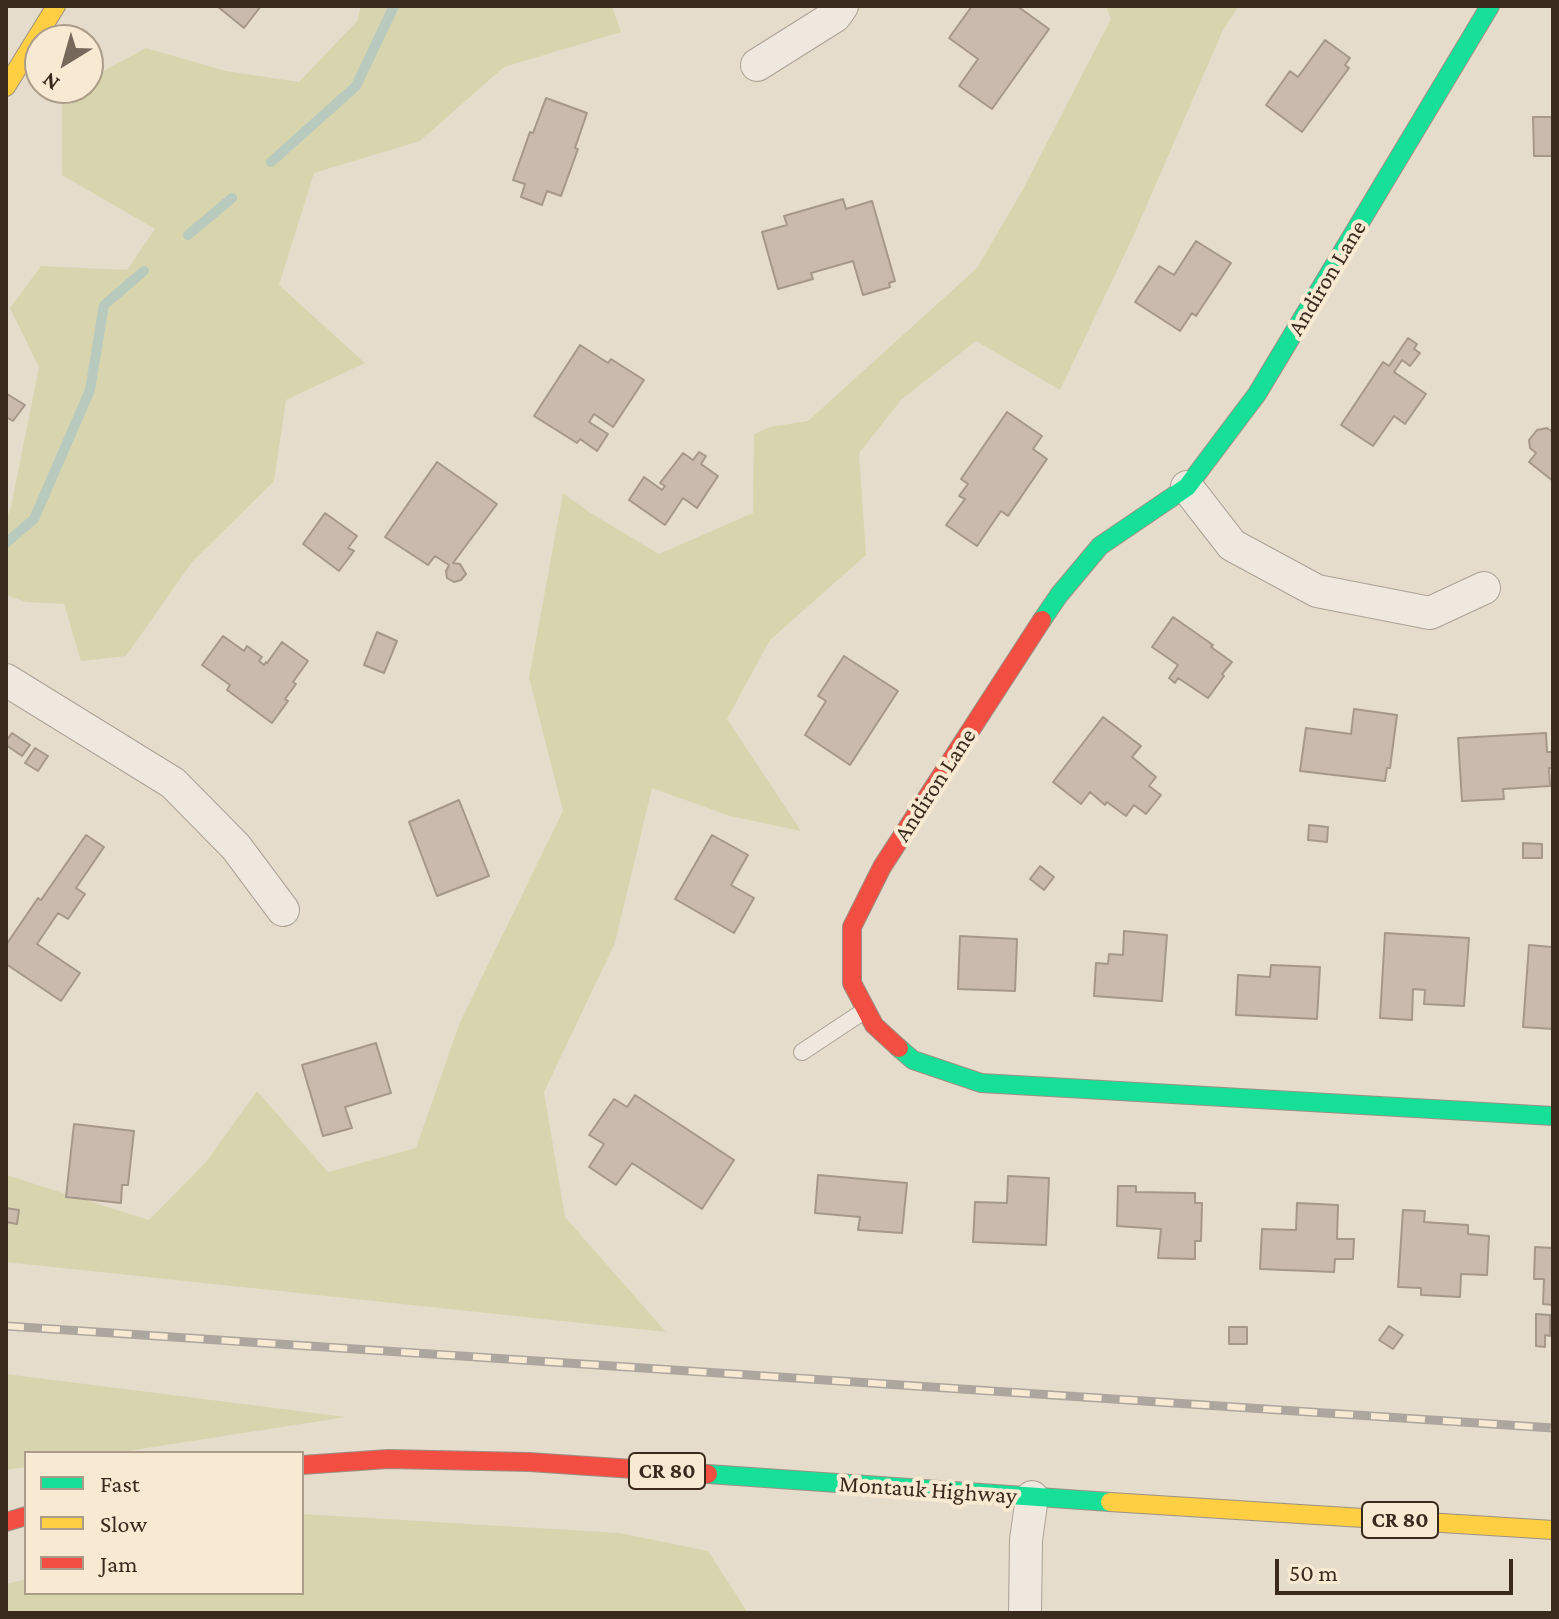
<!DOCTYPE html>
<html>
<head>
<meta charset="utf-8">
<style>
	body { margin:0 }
	#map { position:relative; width:1559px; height:1619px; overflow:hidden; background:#e6dccc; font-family:"Crimson Pro",serif }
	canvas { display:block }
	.frame { position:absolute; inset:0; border:8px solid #3a291d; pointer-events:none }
	.legend { position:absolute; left:24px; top:1451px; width:280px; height:144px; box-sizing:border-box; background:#f7e9d2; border:2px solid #ab9c8a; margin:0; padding:10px 14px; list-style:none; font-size:24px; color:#3a291d }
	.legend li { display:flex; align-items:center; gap:16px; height:40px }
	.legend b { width:40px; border:2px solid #ab9c8a }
	.north { position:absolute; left:24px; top:24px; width:80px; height:80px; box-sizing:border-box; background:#f7e9d2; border:2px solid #ab9c8a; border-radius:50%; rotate:217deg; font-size:22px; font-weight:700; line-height:32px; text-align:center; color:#3a291d }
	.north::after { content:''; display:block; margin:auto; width:28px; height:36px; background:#76685a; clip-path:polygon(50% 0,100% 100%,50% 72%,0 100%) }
	.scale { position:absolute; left:1275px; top:1559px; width:238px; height:36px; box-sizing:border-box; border:4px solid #3a291d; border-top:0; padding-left:10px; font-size:24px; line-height:28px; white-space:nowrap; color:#3a291d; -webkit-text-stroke:6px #f7e9d2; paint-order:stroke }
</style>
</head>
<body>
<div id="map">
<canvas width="1559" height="1619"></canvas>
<div class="frame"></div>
<ul class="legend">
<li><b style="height:10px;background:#16e098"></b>Fast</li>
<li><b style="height:10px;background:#ffcf43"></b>Slow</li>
<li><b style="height:10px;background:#f24e42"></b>Jam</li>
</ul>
<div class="north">N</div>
<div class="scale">50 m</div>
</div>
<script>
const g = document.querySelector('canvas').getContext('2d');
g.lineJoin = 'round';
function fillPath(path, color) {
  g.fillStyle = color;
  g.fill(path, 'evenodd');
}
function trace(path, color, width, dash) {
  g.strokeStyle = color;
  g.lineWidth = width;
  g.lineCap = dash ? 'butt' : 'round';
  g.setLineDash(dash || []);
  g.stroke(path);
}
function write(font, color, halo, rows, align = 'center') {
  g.font = font + ' "Crimson Pro",serif';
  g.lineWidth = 8;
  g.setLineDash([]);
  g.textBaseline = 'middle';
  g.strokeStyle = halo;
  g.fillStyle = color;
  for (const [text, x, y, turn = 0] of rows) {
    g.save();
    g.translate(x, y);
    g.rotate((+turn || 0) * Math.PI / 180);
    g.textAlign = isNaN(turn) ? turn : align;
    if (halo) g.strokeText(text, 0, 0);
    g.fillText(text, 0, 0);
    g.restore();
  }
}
const green = new Path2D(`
	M361,6H612L621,32L504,67L420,141L314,173L279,285L365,363L286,400L274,481L192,562L126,656L81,661L64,604L26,602L6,595V520L11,507L39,367L10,308L41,266L127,270L155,229L62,175V92L70,88H88V79L146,48L226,71L299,82L357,21Z
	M1106,6H1239L1223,30L1132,239L1060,390L976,341L902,399L859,453L866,555L770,640L727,719L801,831L730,816L652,788L615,943L544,1092L565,1217L666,1332L6,1262V1175L149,1220L206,1162L257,1091L328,1172L416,1148L460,1022L563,811L529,678L563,493L589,512L659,554L753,513L754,434L770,427L808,421L977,268L1022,191L1111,19Z
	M6,1374L346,1417L115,1453H26V1467L6,1470Z
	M302,1514L620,1533L708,1551L748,1613H6V1584L26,1579V1593H302Z`);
const stream = new Path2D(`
	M271,162L356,86L394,6
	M188,235L232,198
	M6,543L34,519L90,390L104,305L144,271`);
const building = new Path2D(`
	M217,6H261L244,28Z
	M972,6H1017L1049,29L992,109L959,86L978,59L949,38Z
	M1325,40L1350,58L1345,65L1349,68L1302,132L1266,105L1290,71L1298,77Z
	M546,98L587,113L575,148L578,149L561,196L547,191L542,205L521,197L525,184L513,180L530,132L533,133Z
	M1533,117H1553V156H1534Z
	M843,199L846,209L872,201L895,281L889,283L890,287L863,295L853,261L811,273L813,279L778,289L762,232L787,225L784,216Z
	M1196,241L1231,263L1196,316L1192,313L1180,331L1135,302L1159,266L1174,275Z
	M1408,338L1417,344L1414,349L1420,353L1410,366L1402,360L1394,372L1426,394L1405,424L1394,416L1373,446L1341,425L1383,362L1389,366Z
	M580,345L608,363L611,359L644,380L613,427L594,414L589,422L608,434L597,451L580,439L577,443L534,416Z
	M7,394L25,405L13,421L6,417Z
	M1007,412L1042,436L1033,449L1047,459L1008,516L1001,511L977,546L946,525L965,499L959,496L968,484L961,479Z
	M1547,428L1553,432V481L1529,462L1536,453L1530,448L1529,440L1537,430Z
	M699,452L706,456L701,464L718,476L697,508L683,498L665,525L629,500L644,477L662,490L665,486L660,483L683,453L693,460Z
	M437,462L497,504L453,563L460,564L466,574L461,580L454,582L447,578L446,571L449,565L435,556L428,565L385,537Z
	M325,513L357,536L348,548L354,551L339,571L303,544Z
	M1173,617L1213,645L1211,647L1232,662L1222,674L1224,676L1208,698L1178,678L1175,683L1169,678L1178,665L1152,647Z
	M377,632L397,641L384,673L364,665Z
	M223,636L244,651L247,646L262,657L259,661L264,665L266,662L267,663L282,642L308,661L293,682L296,684L285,699L288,701L272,723L227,690L230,685L202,665Z
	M844,656L898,691L850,765L805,735L826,701L818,696Z
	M1354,709L1397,715L1390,768H1387L1385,781L1300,771L1306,728L1351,734Z
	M1103,717L1141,746L1132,757L1156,777L1149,786L1161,795L1146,814L1134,805L1126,816L1107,802L1105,805L1090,792L1081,804L1053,782Z
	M12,733L30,745L22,756L6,745V741Z
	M1546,733L1547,752H1552L1553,768H1549L1550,786L1503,789L1504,799L1462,801L1458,738Z
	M35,748L48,756L38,771L25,763Z
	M459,800L489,876L437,896L409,822Z
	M1309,825L1328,827L1327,842L1308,840Z
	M86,835L104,847L76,888L85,894L68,919L58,913L37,944L80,973L61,1001L6,964V945L38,898L41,900Z
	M712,835L748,855L731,885L754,898L734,933L675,899Z
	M1523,843L1542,844V858H1523Z
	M1040,866L1054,877L1044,890L1030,879Z
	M1124,931L1167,935L1162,1001L1094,996L1096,963L1108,964L1109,954L1123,955Z
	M1385,933L1469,938L1464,1006L1424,1004L1425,990L1413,989L1412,1020L1380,1018Z
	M1553,933V1029L1523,1027L1529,945L1552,947Z
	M960,936L1017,939L1015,991L958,989Z
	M1271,965L1320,967L1317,1019L1236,1015L1238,975L1270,977Z
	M376,1043L391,1093L345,1107L352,1128L323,1136L302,1065Z
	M635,1095L734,1160L702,1209L632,1163L616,1185L589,1167L604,1144L589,1135L614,1099L627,1107Z
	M74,1124L134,1131L128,1185H122L121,1203L66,1197Z
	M818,1175L907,1183L902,1233L858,1230L860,1217L815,1213Z
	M1008,1176L1049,1178L1046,1245L973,1242L975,1202L1007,1203Z
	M1118,1186H1136V1192L1195,1193V1203H1202L1201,1241H1195V1259L1158,1258L1161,1229L1117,1226Z
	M1297,1203L1338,1205L1337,1239H1354L1353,1259H1335L1334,1272L1260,1269L1262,1229L1296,1230Z
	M6,1208L19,1210L17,1224L6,1222Z
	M1403,1210L1425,1211L1424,1222L1468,1225V1234L1489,1236L1487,1275L1461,1274L1460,1297L1421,1295V1288L1398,1287Z
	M1535,1247L1553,1248V1305L1543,1304L1544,1279H1534Z
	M1536,1314L1550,1315V1336L1545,1335V1347L1536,1346Z
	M1389,1326L1403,1335L1393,1349L1379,1340Z
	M1229,1327H1247V1344H1229Z`);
const lane = new Path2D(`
	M802,1052L864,1011`);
const street = new Path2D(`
	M757,65L835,16L842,6
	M1187,487L1232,545L1317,591L1430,613L1484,588
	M6,680L173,783L236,847L283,910
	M1025,1613L1026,1540L1032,1497`);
const fast = new Path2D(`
	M1042,620L1059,595L1100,546L1187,487L1257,394L1490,6
	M899,1048L913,1060L981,1083L1553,1116
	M708,1474L1110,1502`);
const slow = new Path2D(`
	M6,87L56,6
	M1110,1502L1553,1530`);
const jam = new Path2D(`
	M899,1048L874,1025L852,983V927L882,867L1042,620
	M302,1465L388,1459L529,1462L708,1474
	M6,1522L26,1516`);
const rail = new Path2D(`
	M6,1326L1553,1428`);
const shields = [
	[667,1471,76],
	[1400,1520,76]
];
const shieldNames = [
	["CR 80",667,1471],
	["CR 80",1400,1520]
];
const streetNames = [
	["Andiron Lane",1327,278,-59],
	["Andiron Lane",935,785,-57],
	["Montauk Highway",928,1490,4]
];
fillPath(green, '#d8d5ae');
trace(stream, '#b8cabd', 10);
fillPath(building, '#cabaad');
trace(building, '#a6978b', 2);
trace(lane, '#aba196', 18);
trace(street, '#aba196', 34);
trace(fast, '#9b9185', 20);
trace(slow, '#9b9185', 20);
trace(jam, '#9b9185', 20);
trace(lane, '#eee8df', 16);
trace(street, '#eee8df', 32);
trace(fast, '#16e098', 18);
trace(slow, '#ffcf43', 18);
trace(jam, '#f24e42', 18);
trace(rail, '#ada69f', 9);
trace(rail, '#f7e9d2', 6, [18]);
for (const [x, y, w] of shields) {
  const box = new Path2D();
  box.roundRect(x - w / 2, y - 18, w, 36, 6);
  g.fillStyle = '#f7e9d2';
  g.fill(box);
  trace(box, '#3a291d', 2);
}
write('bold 22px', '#3a291d', null, shieldNames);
write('24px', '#3a291d', '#f7e9d2', streetNames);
</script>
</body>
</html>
